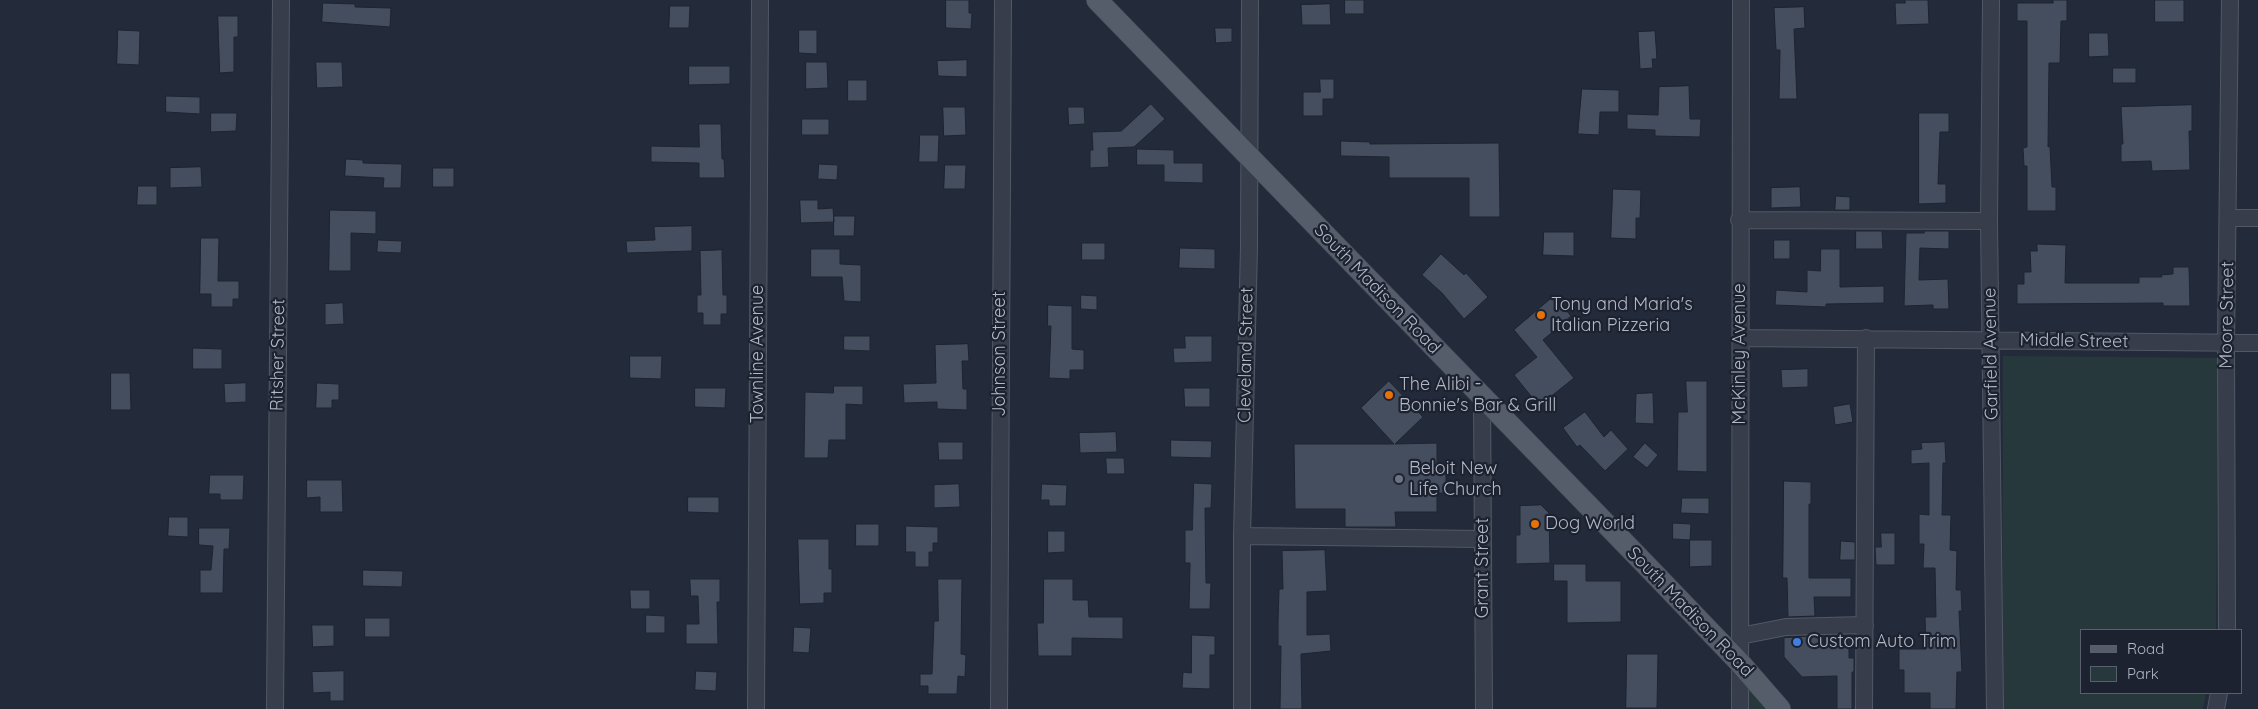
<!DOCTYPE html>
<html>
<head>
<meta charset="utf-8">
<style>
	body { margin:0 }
	#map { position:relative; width:2258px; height:709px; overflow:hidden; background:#232b3a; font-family:Quicksand,sans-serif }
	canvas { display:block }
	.legend { position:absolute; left:2080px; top:629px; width:162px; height:65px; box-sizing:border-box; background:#1c222f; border:1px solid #585e6b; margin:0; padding:6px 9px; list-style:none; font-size:15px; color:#b2b8c6 }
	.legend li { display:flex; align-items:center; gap:10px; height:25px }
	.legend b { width:25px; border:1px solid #585e6b }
</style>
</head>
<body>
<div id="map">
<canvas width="2258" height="709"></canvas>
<ul class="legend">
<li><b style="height:6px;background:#555c6a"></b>Road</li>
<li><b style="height:14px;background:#26383c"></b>Park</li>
</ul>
</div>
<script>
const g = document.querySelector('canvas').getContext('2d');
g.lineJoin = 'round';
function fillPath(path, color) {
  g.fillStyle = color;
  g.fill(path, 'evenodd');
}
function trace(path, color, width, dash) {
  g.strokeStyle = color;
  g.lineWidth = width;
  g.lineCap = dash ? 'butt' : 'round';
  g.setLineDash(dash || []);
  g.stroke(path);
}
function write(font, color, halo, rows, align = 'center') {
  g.font = font + ' Quicksand,sans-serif';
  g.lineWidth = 4.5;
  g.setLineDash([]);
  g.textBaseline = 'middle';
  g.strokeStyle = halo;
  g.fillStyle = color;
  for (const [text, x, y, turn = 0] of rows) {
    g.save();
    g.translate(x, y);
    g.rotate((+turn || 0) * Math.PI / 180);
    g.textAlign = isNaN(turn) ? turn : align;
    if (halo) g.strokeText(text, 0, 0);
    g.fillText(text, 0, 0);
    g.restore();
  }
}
const green = new Path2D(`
	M2003,356L2218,358L2216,630H2082V693H2206L2203,709H2002Z
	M1740,663L1780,709H1740Z`);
const building = new Path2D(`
	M946,0H969V13H972L971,29L946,28Z
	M1345,0H1364V14H1345Z
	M1905,0H1928L1929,24L1896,25L1895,3H1905Z
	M2053,0H2067V21H2061L2060,63H2049L2048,147L2050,146L2052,187H2056V211H2027V166H2024L2023,148L2027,147V21H2017V3H2053Z
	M2155,0H2184V22H2155Z
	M323,3L355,4V7L391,8L390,27L322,22Z
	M1330,4L1331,25H1302L1301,5Z
	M670,6H690L689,28H669Z
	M1804,7L1805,28L1794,29L1797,99H1779L1780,50H1776L1774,8Z
	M218,16H238V37H234V72L220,73Z
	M1215,28H1232V42L1216,43Z
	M118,30L140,31L139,65L117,64Z
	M799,30H817V54L799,53Z
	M1655,31L1657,59H1652L1653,68L1640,69L1638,32Z
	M2089,33H2108L2109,56L2089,57Z
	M967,60V77L938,76L937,61Z
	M316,62H342L343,87L317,88Z
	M806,62H827L828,88L806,89Z
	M689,66H730V84L689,85Z
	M2113,68H2136V83H2113Z
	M1320,79H1334V99H1323V116H1303V92H1320Z
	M848,80H867V101H848Z
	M1689,86L1690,119H1701L1700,137L1655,136V130L1627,129V114L1658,115L1659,87Z
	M1582,89L1619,90V112H1600L1599,135L1578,134Z
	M166,96L200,97V114L166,112Z
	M1151,104L1165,119L1134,147L1108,148L1109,167L1090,168V150H1093L1092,132L1121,131Z
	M2192,105V131H2189L2190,170L2152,171L2151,161L2121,162V144H2123L2121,107Z
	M943,107H965L966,135L944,136Z
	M1068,107H1084L1085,124L1069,125Z
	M211,113H237L236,131L211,132Z
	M1919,113H1949V132H1940L1938,184H1946V203L1919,204Z
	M802,119H829V135H802Z
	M699,124H721L722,159H724L725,178H699V163L651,162V146L699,147Z
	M920,135H939L938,162H919Z
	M1341,141L1370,142V144L1499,143L1500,217H1469V178H1389V157L1341,156Z
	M1137,149L1174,150V163H1203V183L1164,182V165H1137Z
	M346,159L363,160V163L402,164L401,188H383L384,178L345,176Z
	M819,164L838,165L837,180L818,179Z
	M945,165H966L965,189H944Z
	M201,167L202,187L170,188V168Z
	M433,168H454V187H433Z
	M138,186H157V205H137Z
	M1800,187L1801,207L1771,208V188Z
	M1613,189L1641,190L1640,218H1636V239L1611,238Z
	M1836,196L1850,197V210H1835Z
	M800,200H818V209L833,208L834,222L801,223Z
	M330,210L376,211V234L351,233V271H329Z
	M834,216H855L854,236H834Z
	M692,226V251L627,253L626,241L655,240L654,227Z
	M1856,231H1882L1883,249H1856Z
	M1924,231H1949V249L1920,248L1919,280L1948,279L1949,309H1933V305L1904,306L1906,233H1924Z
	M1544,232H1574V256L1543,255Z
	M201,238H219L218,281H239V299H233V307H211V294H200Z
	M378,240L402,241L401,253L377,252Z
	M1774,240H1790V259H1774Z
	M1082,243H1105V260H1082Z
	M2037,244L2066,245L2065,283H2139V277H2162L2161,275L2173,274V267H2189L2190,306H2163V303L2017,304V284H2024V272H2031L2030,251H2037Z
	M1180,248L1215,249V269L1179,268Z
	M811,249H840V264L861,265V302L844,301L842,277H811Z
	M1821,249H1840V287L1884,286V303L1826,304V307L1775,305L1776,290L1807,292V270L1820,271Z
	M722,250L723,295H727V314H721V325H703V313H697V295H701L700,251Z
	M1441,254L1464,275L1466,273L1488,297L1464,319L1442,293L1422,275Z
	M1081,295L1097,296V310L1081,309Z
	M1554,296L1571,316L1543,340L1574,378L1539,406L1514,375L1537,357L1514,330Z
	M343,303L344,324L325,325V304Z
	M1048,305L1072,306V349L1084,350V370H1070V379L1049,378L1051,326H1048Z
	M844,336H870V351L844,350Z
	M1185,336H1212V362L1174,363L1173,348H1185Z
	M968,344L969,361H962L963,389H967V410L937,409V402L904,403L903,384L936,383L935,345Z
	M193,348L222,349V369H193Z
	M630,356H662L661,379L630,378Z
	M1808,369V387L1782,388L1781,370Z
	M111,373H130L131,410H111Z
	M1389,381L1423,417L1395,444L1437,443V469H1446V493H1437V512H1395L1396,527H1345V509H1295L1294,444H1394L1361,408Z
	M1686,381H1707V472L1677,471L1678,412H1687Z
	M246,383V402L225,403L224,384Z
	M317,383L339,384V400H332V408H316Z
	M834,386H863V405L846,404V440H829L828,458H804L805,392L833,393Z
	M695,388H726L725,408L695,407Z
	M1184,388H1210V407H1185Z
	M1653,393L1654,424L1635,423L1636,394Z
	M1850,404L1853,422L1835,425L1833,407Z
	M1585,412L1604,437L1611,430L1628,449L1605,471L1580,445L1577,447L1563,428Z
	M1116,432L1117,452L1080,453L1079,433Z
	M1171,440L1212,441L1211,458L1171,457Z
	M938,442H963V460H939Z
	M1945,442L1946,463H1943L1942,515H1951L1950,550L1957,551L1956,590H1961L1962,611H1959L1962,672H1957L1956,709H1930V693H1904V670H1899V649H1926L1925,617H1936L1935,568H1923L1924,544H1919V514L1929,515V463L1911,464V450L1922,449L1921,443Z
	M1645,443L1658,455L1647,468L1633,457Z
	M1106,458H1124L1125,474H1107Z
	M210,475H244L243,500H220V494H209Z
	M307,480H342L343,512H320V497L307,498Z
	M1784,481L1811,482V504H1809V578H1851V597H1814L1815,616L1788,617L1787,578H1783Z
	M1194,483L1212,484L1211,508H1205L1206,583H1211L1210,609H1189L1190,563H1185V530H1192Z
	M959,484L960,507L934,508V485Z
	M1042,484L1067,485L1066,506H1049V500H1041Z
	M688,497H719V513L688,512Z
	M1682,498H1709V514L1681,513Z
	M1541,505L1549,513L1550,563L1516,564V535H1520V506Z
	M169,517H188V537L168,536Z
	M1673,523L1691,524L1690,540L1673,539Z
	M856,524H879V546H856Z
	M906,526L938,527V543H933V552H929V567H915V552H906Z
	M199,528H230L229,549H224L223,593H200V570H211L213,546L199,545Z
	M1048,531H1065V552L1048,553Z
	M1881,533H1895V565H1876L1875,547H1881Z
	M798,539H829V569H832V593H824V603L800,604Z
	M1690,540H1712V566L1690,567Z
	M1841,541L1855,542V560H1840Z
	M1325,550L1327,591L1307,592V635L1330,634L1331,651L1301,654L1302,709H1280L1281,646H1278V622L1279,589H1283L1282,551Z
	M1554,564H1586V581H1621V622L1567,623V581H1554Z
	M363,570L403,571L402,587L363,586Z
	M690,579H720V602H717L718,644H686V624H699L698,596H691Z
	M938,579H962L961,654L966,655L965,677L958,676L957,694H928V686H920V674H932L934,621H938Z
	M1044,579H1073V600H1088L1089,617H1123V639L1072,638V656H1038L1037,623H1043Z
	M630,590H650V609H631Z
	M646,615L665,616V633H646Z
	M365,618H390V637H365Z
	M312,625H334V646L313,647Z
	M794,627L811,628L809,653L793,652Z
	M1192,635L1215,636V655H1210V689L1182,688L1183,672L1191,673Z
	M1819,636V646H1849V658H1854V672H1852V709H1837V676L1802,677L1784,657V638Z
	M1627,654H1658L1657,708H1626Z
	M344,671V701H330V692L313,693L312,672Z
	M696,671L717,672L716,691L695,690Z`);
const minor = new Path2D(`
	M1991,0L1989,221L1995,709
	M2229,218H2258
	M1739,220L1989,221
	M1740,338L2258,343
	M1482,397L1484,709
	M1242,536L1482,539
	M2227,630L2226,343L2230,0
	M1740,636L1786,627L1865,625
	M275,709L281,0
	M756,709L760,0
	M999,709L1003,0
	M1242,709V536L1249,247L1250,0
	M1740,709L1741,0
	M1864,709L1866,338
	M2216,709L2219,693`);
const major = new Path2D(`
	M1097,0L1645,564L1740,663L1780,709`);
const markers = [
	[1541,315,5,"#e8710a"],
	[1389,395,5,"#e8710a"],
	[1399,479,5,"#6b7280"],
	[1535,524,5,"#e8710a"],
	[1797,642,5,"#3f7fe0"]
];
const streetNames = [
	["South Madison Road",1377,289,46],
	["Moore Street",2227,315,-89],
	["Middle Street",2074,341,1],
	["Townline Avenue",758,354,-90],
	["Johnson Street",1000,354,-90],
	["McKinley Avenue",1740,354,-90],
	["Garfield Avenue",1991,354,-91],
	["Ritsher Street",278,355,-89],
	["Cleveland Street",1246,355,-89],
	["Grant Street",1483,568,-90],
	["South Madison Road",1690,612,46]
];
const poiNames = [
	["Tony and Maria's",1551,305],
	["Italian Pizzeria",1551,326],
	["The Alibi -",1399,385],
	["Bonnie's Bar & Grill",1399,406],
	["Beloit New",1409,469],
	["Life Church",1409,490],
	["Dog World",1545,524],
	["Custom Auto Trim",1807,642]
];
fillPath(green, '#26383c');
fillPath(building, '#444e5e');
trace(building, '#1e2431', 1);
trace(minor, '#525865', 18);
trace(major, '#404653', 22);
trace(minor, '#373d4a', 16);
trace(major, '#555c6a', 21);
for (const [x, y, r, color] of markers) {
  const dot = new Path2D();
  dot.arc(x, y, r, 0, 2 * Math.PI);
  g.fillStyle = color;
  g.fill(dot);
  trace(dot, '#1c222f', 2);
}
write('18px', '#b2b8c6', '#1c222f', streetNames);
write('18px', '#b2b8c6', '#1c222f', poiNames, 'left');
</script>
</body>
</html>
